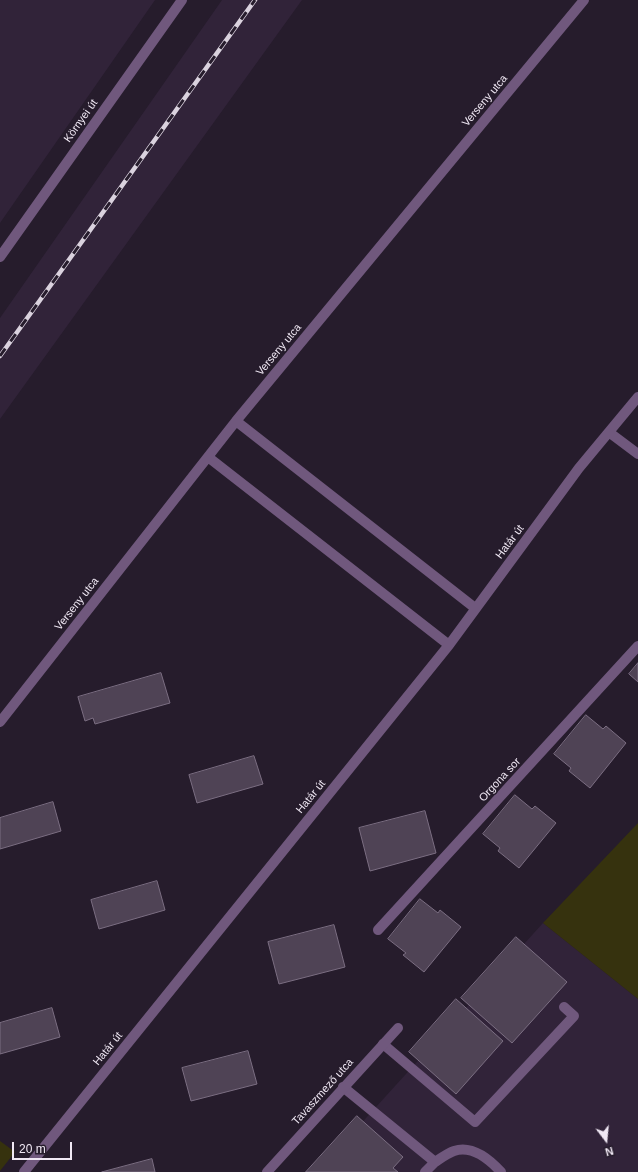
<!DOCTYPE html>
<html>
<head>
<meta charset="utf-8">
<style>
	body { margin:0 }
	#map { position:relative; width:638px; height:1172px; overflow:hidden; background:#261c2c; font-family:Arial,sans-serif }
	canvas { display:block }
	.north { position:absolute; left:586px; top:1120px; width:40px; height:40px; -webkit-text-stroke:3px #261c2c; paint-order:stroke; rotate:164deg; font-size:11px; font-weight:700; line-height:16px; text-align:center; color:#f0e8f4 }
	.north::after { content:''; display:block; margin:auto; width:14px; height:18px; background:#f0e8f4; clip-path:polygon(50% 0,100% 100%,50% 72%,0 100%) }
	.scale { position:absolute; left:12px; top:1142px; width:60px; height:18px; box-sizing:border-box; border:2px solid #f0e8f4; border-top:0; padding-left:5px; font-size:12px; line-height:14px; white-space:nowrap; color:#f0e8f4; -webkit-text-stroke:3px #261c2c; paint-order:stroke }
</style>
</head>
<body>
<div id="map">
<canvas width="638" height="1172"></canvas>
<div class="north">N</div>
<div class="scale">20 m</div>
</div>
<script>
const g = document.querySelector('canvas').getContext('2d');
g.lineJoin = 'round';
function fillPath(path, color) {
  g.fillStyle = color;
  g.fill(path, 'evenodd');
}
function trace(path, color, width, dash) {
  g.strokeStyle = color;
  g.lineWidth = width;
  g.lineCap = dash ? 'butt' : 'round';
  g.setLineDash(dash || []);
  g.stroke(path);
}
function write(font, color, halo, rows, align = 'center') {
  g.font = font + ' Arial,sans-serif';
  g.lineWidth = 3;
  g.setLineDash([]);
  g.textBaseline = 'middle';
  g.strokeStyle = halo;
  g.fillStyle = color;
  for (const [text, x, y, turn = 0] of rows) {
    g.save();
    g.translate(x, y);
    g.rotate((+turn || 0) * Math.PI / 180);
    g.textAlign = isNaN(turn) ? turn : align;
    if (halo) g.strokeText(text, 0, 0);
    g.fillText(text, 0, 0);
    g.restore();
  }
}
const built = new Path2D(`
	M0,0H155L0,223Z
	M222,0H302L0,419V318Z
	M543,923L638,999V1172H317Z`);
const green = new Path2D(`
	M638,823V999L543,923Z
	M0,1141L15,1152L0,1171Z`);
const building = new Path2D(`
	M638,663V682L629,674Z
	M161,673L170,703L95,724L93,718L85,721L78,697Z
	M586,715L603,729L606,726L626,743L590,788L569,771L571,768L554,754Z
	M254,756L263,784L197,803L189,775Z
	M515,795L532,809L535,806L556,823L519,868L498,851L500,848L483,834Z
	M53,802L61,831L0,849V818Z
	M425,811L436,853L370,871L359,828Z
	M157,881L165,910L99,929L91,900Z
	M420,899L438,913L440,910L461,927L424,972L403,955L406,953L388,939Z
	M334,925L345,967L279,984L268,942Z
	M516,937L567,982L512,1043L461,998Z
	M456,999L503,1041L456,1094L409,1052Z
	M52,1008L60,1037L0,1054V1023Z
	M248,1051L257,1084L191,1101L182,1068Z
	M357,1116L403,1157L393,1168L398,1172H306Z
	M152,1159L155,1172H102Z`);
const lane = new Path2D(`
	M383,1044L475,1122L574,1016L564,1007
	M343,1087L435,1162L425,1172
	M435,1162C441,1158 448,1153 454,1151C472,1145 490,1160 501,1172`);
const street = new Path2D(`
	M0,257L182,0
	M236,421L475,608
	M610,433L638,454
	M208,457L449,645
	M0,722L236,421L584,0
	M378,930L638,646
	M24,1172L449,645L579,468L638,397
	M267,1172L398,1028`);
const rail = new Path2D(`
	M0,356L255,0`);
const streetNames = [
	["Verseny utca",485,101,-50],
	["Környei út",81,121,-55],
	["Verseny utca",279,350,-50],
	["Határ út",510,542,-53],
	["Verseny utca",77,604,-52],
	["Orgona sor",500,780,-47],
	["Határ út",311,797,-51],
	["Határ út",108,1049,-51],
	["Tavaszmező utca",323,1092,-48]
];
fillPath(built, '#312339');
fillPath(green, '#36320e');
fillPath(building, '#4f4355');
trace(building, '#7b6e82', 1);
trace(lane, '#70587d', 10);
trace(street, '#70587d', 10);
trace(rail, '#dad2de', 4.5);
trace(rail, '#261c2c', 3, [9]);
write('11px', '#f0e8f4', '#261c2c', streetNames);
</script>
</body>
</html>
